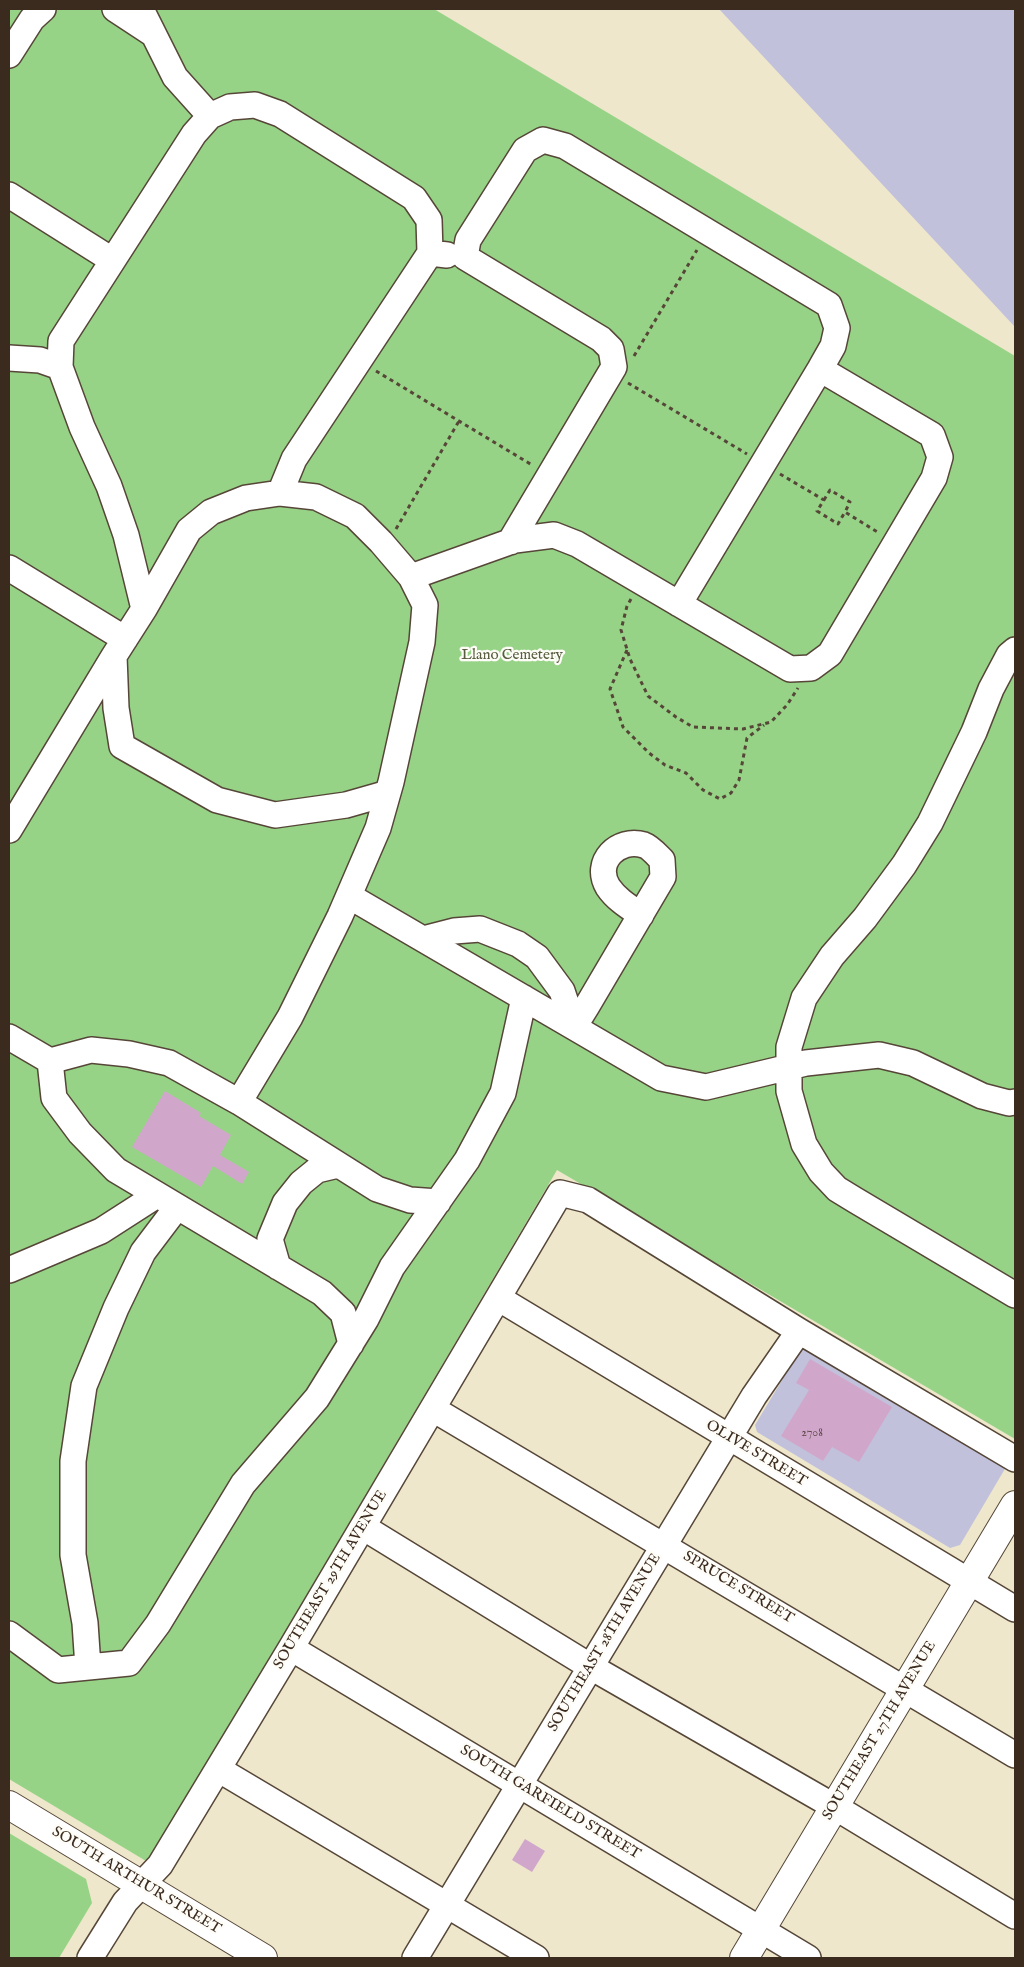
<!DOCTYPE html>
<html>
<head>
<meta charset="utf-8">
<style>
	body { margin:0 }
	#map { position:relative; width:1024px; height:1967px; overflow:hidden; background:#eee7cb; font-family:"IM FELL English",serif }
	canvas { display:block }
	.frame { position:absolute; inset:0; border:10px solid #3b2a1e; pointer-events:none }
</style>
</head>
<body>
<div id="map">
<canvas width="1024" height="1967"></canvas>
<div class="frame"></div>
</div>
<script>
const g = document.querySelector('canvas').getContext('2d');
g.lineJoin = 'round';
function fillPath(path, color) {
  g.fillStyle = color;
  g.fill(path, 'evenodd');
}
function trace(path, color, width, dash) {
  g.strokeStyle = color;
  g.lineWidth = width;
  g.lineCap = dash ? 'butt' : 'round';
  g.setLineDash(dash || []);
  g.stroke(path);
}
function write(font, color, halo, rows, align = 'center') {
  g.font = font + ' "IM FELL English",serif';
  g.lineWidth = 4.5;
  g.setLineDash([]);
  g.textBaseline = 'middle';
  g.strokeStyle = halo;
  g.fillStyle = color;
  for (const [text, x, y, turn = 0] of rows) {
    g.save();
    g.translate(x, y);
    g.rotate((+turn || 0) * Math.PI / 180);
    g.textAlign = isNaN(turn) ? turn : align;
    if (halo) g.strokeText(text, 0, 0);
    g.fillText(text, 0, 0);
    g.restore();
  }
}
const industrial = new Path2D(`
	M719,9H1015V327Z
	M805,1342L1009,1462L960,1545L950,1548L757,1432L755,1425Z`);
const green = new Path2D(`
	M9,9H434L1015,356V1439L557,1170L150,1861H146L9,1779Z
	M9,1833L86,1879L92,1903L59,1958H9Z`);
const building = new Path2D(`
	M165,1091L201,1113L199,1116L231,1135L220,1155L249,1172L242,1184L213,1166L201,1187L132,1147Z
	M810,1359L892,1407L859,1462L832,1447L823,1461L781,1436L809,1390L796,1383Z
	M525,1839L545,1851L532,1872L512,1860Z`);
const path = new Path2D(`
	M634,356L697,250
	M376,371L532,465
	M628,383L747,454
	M780,474L824,500L817,511L838,524L845,512L879,533
	M824,500L830,490L850,502L845,512
	M396,529L459,421
	M631,599L627,606L621,630L630,659L648,696L676,717L693,727L743,729L771,722L787,705L798,688
	M627,650L610,689L623,727L649,753L665,765L686,773L703,790L720,799L731,793L739,780L747,738L764,725`);
const minor = new Path2D(`
	M115,9L153,34
	M141,9L175,77L210,116
	M9,55L32,19L43,9
	M9,195L112,260
	M9,358L40,360L60,367
	M280,493L294,459L430,253L447,255
	M510,542L614,367L611,349L601,339L465,257L468,240L525,150L543,140L565,146L829,305L837,328L833,346L820,369L679,604
	M9,568L125,639
	M411,577L515,540L554,535L577,544L790,669L811,668L830,654L934,478L940,457L932,435L820,369
	M144,609L126,535L109,486L82,427L60,367L61,341L194,134L210,116L230,107L255,105L280,114L414,198L429,220L430,253
	M1015,650L1009,655L991,689L974,732L930,823L904,865L865,918L832,956L804,998L789,1047V1091L804,1144L821,1172L837,1189L855,1200L1015,1295
	M9,830L114,656
	M349,896L661,1078L706,1087L806,1063L879,1055L913,1063L982,1096L1009,1103L1015,1102
	M423,939L454,931L480,929L518,944L537,957L562,991L574,1027
	M574,1027L587,1006L663,877L662,860C657,855 650,847 644,845C618,837 593,862 608,887C616,899 629,907 641,915
	M9,1037L50,1061
	M239,1102L290,1017L340,916L378,828L391,782L422,642L425,605L411,577L381,542L355,516L316,497L280,493L246,498L211,512L189,530L144,609L114,656L116,708L122,746L217,800L275,815L346,805L388,793
	M278,1267L270,1239L285,1203L301,1183L317,1170L338,1165
	M9,1270L101,1231L157,1195
	M498,1298L1015,1609
	M351,1344L343,1313L322,1293L116,1170L80,1133L54,1098L50,1061L91,1050L129,1054L169,1063L239,1102L377,1189L410,1200L438,1202
	M433,1409L1015,1755
	M363,1527L591,1667L835,1807L1015,1916
	M9,1634L58,1670L129,1663L158,1624L243,1484L317,1398L366,1319L392,1267L467,1160L503,1093L524,998
	M291,1648L808,1958
	M88,1667L85,1623L73,1555V1461L84,1386L116,1308L143,1252L177,1207
	M218,1769L536,1958
	M90,1958L125,1902L160,1865L291,1648L560,1193L588,1200L799,1331L1015,1459
	M415,1958L754,1396L799,1331`);
const major = new Path2D(`
	M9,1805L263,1958
	M744,1958L1015,1505`);
const numberNames = [
	["2708",812,1434]
];
const parkNames = [
	["Llano Cemetery",512,656]
];
const streetNames = [
	["OLIVE STREET",756,1454,31],
	["SOUTHEAST 29TH AVENUE",331,1580,-59],
	["SPRUCE STREET",738,1588,31],
	["SOUTHEAST 28TH AVENUE",605,1643,-59],
	["SOUTHEAST 27TH AVENUE",880,1731,-59],
	["SOUTH GARFIELD STREET",550,1803,31],
	["SOUTH ARTHUR STREET",136,1881,31]
];
fillPath(industrial, '#c2c1dc');
fillPath(green, '#97d387');
fillPath(building, '#d0a7ca');
trace(minor, '#564638', 28);
trace(major, '#564638', 30);
trace(path, '#564638', 3, [4, 4]);
trace(minor, '#fff', 25);
trace(major, '#fff', 28);
write('12px', '#604949', null, numberNames);
write('15px', '#575d3e', '#fdfcf7', parkNames);
write('15px', '#3b2a1e', '#fdfcf7', streetNames);
</script>
</body>
</html>
